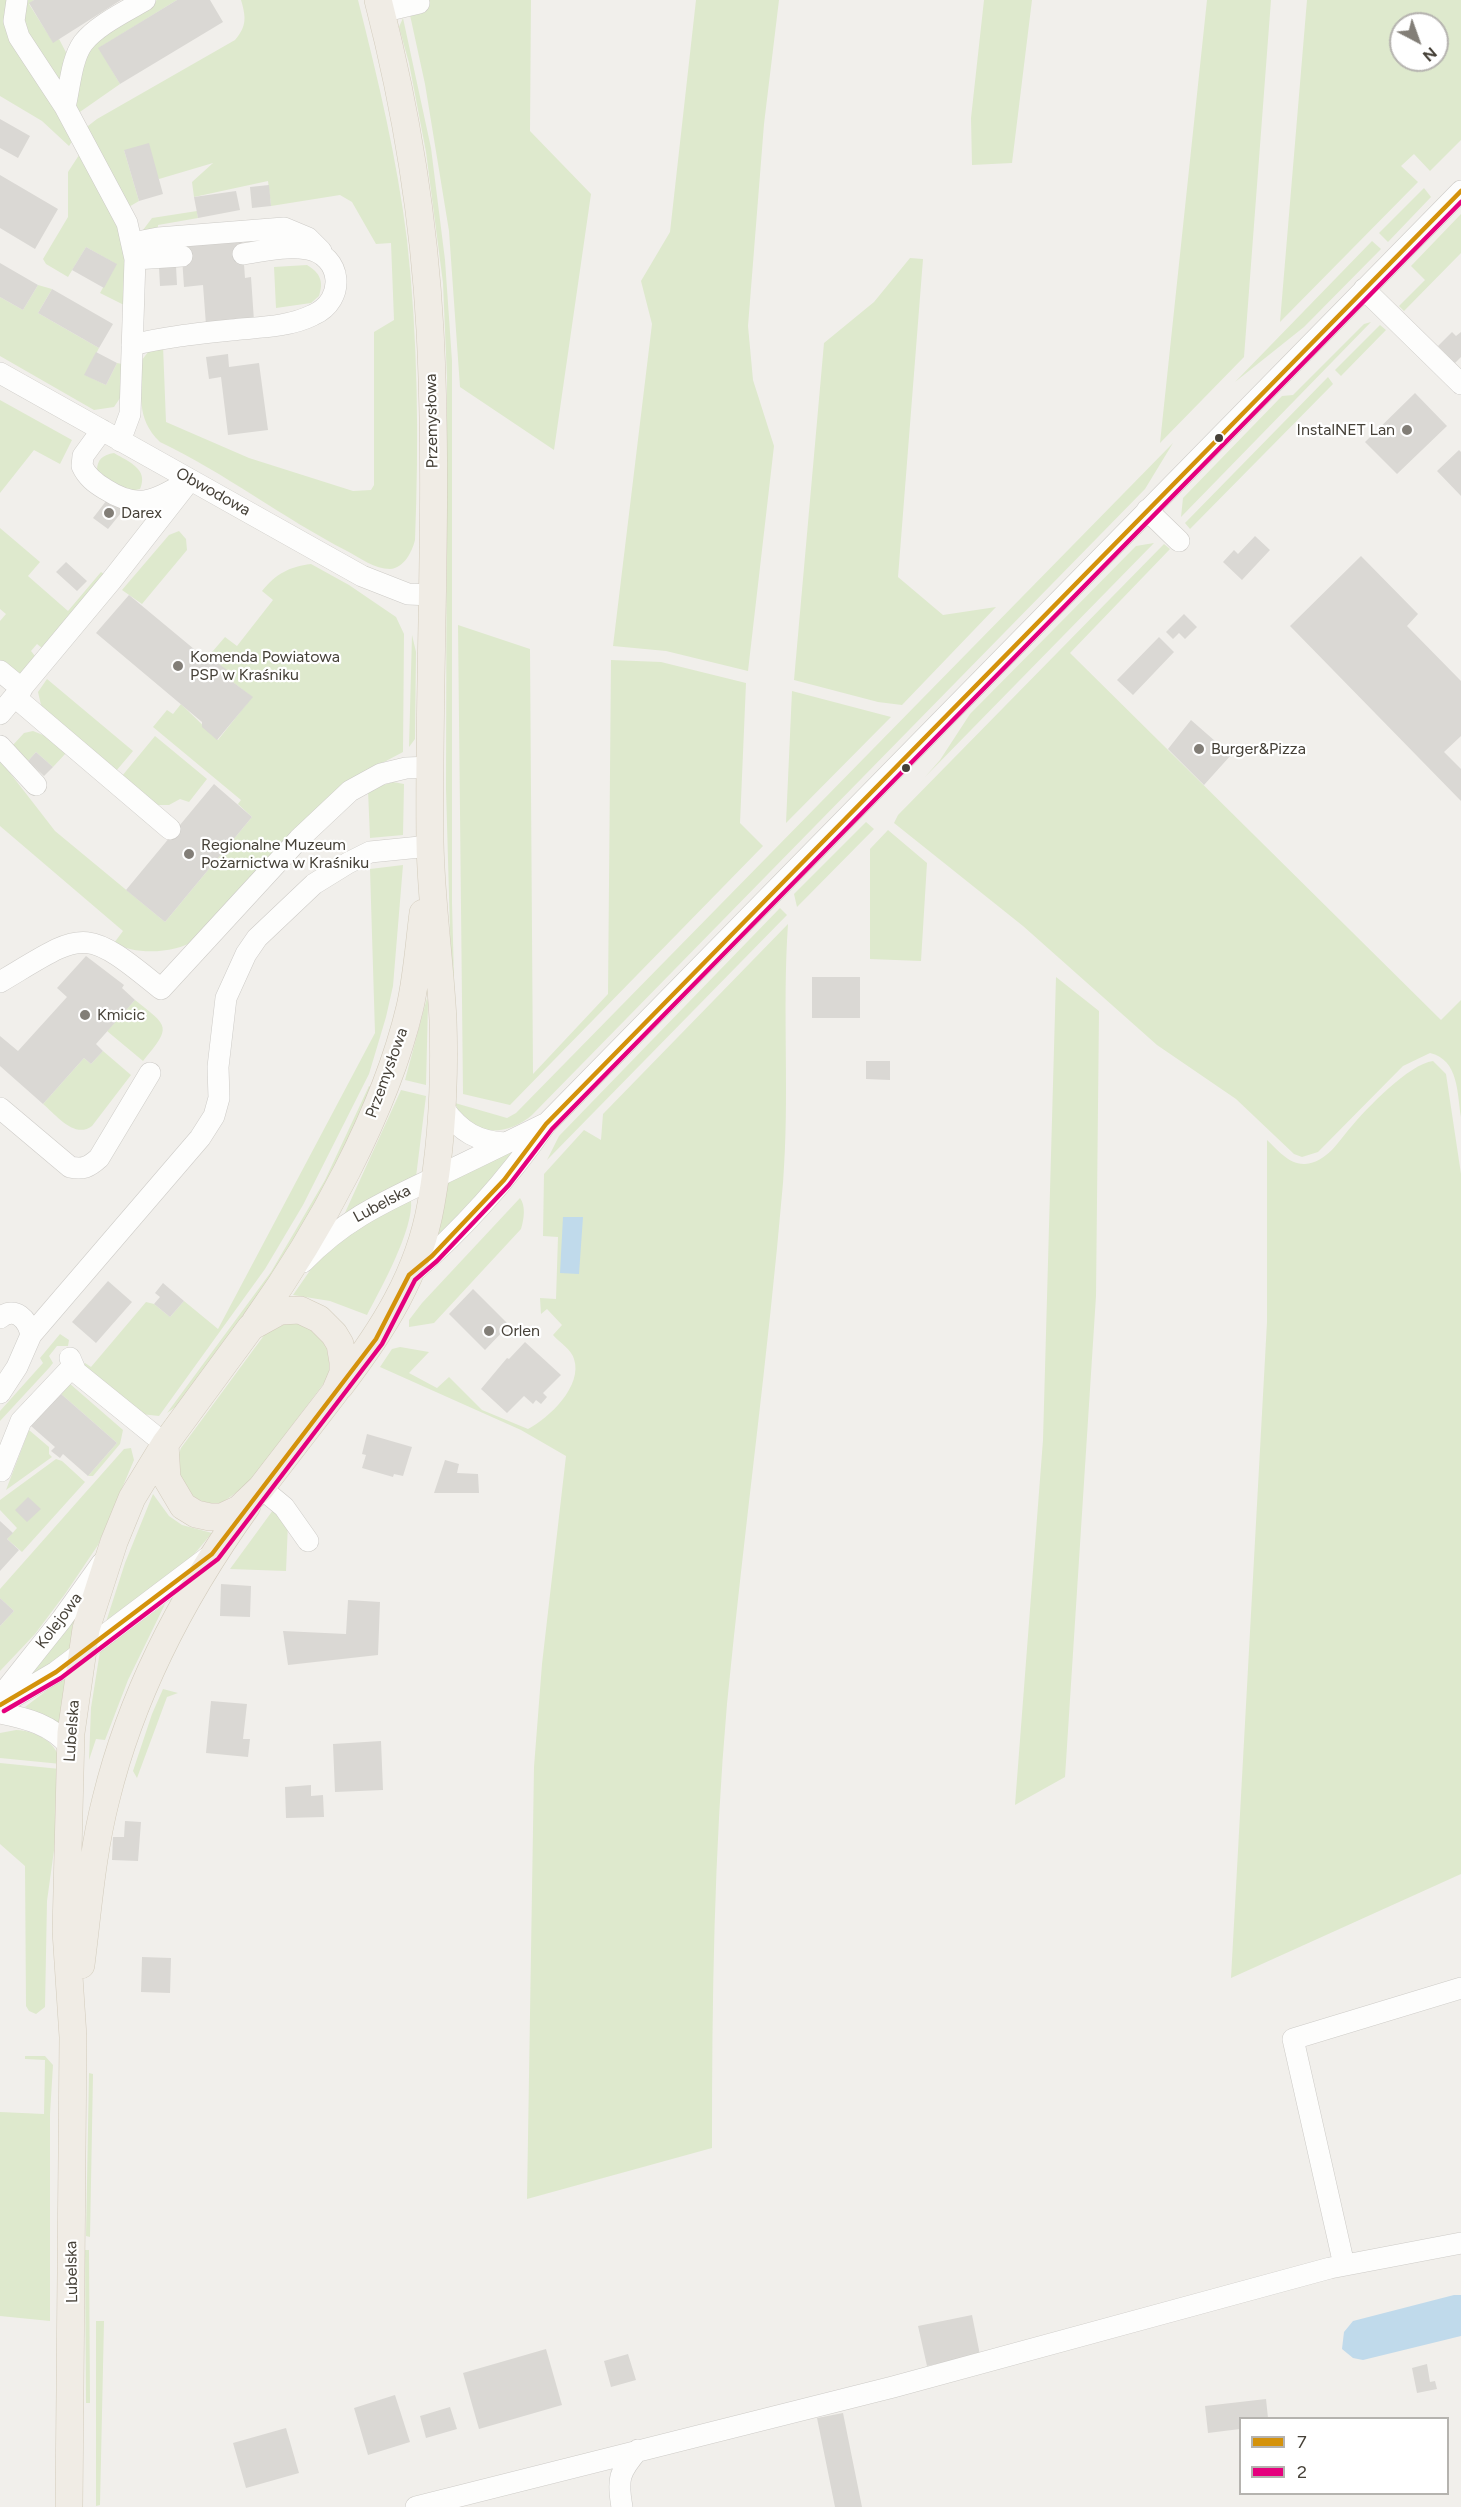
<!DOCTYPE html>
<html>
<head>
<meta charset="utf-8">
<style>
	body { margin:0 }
	#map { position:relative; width:1461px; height:2507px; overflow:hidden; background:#f1efeb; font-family:Figtree,sans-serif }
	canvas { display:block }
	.legend { position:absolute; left:1239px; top:2417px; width:210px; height:78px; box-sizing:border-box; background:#fff; border:2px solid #b5b3af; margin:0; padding:8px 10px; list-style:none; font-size:18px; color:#464138 }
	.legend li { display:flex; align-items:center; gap:12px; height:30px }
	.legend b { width:30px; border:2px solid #b5b3af }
	.north { position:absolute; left:1389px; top:12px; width:60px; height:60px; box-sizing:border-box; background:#fff; border:2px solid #b5b3af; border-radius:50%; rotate:139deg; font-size:16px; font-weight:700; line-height:24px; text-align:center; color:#464138 }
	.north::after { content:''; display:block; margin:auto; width:21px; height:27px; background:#827e77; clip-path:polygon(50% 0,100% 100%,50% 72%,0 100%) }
</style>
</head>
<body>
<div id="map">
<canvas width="1461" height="2507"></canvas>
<ul class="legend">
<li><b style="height:8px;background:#d4920b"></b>7</li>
<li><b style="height:8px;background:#e5007d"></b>2</li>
</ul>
<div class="north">N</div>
</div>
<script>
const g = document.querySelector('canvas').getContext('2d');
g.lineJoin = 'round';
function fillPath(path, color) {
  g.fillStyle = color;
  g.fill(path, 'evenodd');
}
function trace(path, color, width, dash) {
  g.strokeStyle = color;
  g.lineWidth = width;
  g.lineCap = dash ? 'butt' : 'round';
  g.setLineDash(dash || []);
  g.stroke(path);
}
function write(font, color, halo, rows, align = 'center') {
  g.font = font + ' Figtree,sans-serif';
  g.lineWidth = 4.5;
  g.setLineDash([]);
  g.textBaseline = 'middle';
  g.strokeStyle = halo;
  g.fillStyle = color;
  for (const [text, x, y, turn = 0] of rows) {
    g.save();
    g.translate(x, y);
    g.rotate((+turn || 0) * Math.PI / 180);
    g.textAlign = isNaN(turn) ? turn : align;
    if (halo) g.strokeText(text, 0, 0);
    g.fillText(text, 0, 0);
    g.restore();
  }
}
const green = new Path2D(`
	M0,0H10L75,137L69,146L42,121L0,96Z
	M23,0H34L29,4L53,42L59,39L71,62L62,92L23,28Z
	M157,0H177L99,48L120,84L77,114L71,105L85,61L94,41Z
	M241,0H358C378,79 397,159 407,240C418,339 419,441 415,540C412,552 404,568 390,569C375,569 360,558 347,551C283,518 225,473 160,442C135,418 142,393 142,360L148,352L163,346L166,422L249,458L353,491L371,490L374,485V332L394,320L391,243L376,244L352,202L340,195L271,206L268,181L194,197L192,182L213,163L159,179L124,150L139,201L127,208L87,131L88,126L97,119L235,40C247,26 246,17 241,0Z
	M418,0H531L530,131L591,194L554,450L460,387L449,231L425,84L410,15Z
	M696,0H779L764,124L748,326L753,380L774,446L748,671L666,651L613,646L652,324L641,281L670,232Z
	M984,0H1032L1012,163L972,165L971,118Z
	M1207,0H1271L1244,357L1160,443Z
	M1307,0H1461V140L1430,171L1414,154L1401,166L1418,182L1280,322ZM1401,24H1437V60H1401Z
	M403,18L431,148L445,260L452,361V903L457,1092L452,1089L453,1037L446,789L447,378L443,283L426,152L409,63L399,27Z
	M81,152L113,210L125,246L124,305L100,293L116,264L86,247L68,277L46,264L43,259L68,217V172Z
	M1424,188L1431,197L1388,242L1379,233Z
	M197,211L198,218L158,225V232L146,234L143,230L152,218Z
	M1461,214V253L1404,311L1399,306L1425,280L1411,266Z
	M1372,241L1381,249L1304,327L1235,382Z
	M910,258L923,259L898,577L943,615L996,607L902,705L878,702L794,680L824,343L874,302Z
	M307,265C320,273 324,281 319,296L311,303L276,308L274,267Z
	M38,285L52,289L38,313L99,348L85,375L106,385L117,363L122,364L120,398L114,407L94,410L0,356V297L23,310Z
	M1371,322L1181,517L1183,498L1282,396L1293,395L1364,324Z
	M1380,325L1386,330L1341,376L1335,370Z
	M1328,377L1333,384L1190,529L1185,523Z
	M0,400L72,440L60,464L34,450L0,493Z
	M1173,443L1145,489L532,1115C508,1136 468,1139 455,1103L507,1118L516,1113Z
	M114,453C129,462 149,469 140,489L127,492L97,471C97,459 103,455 114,453Z
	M0,528L40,562L28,576L68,611L101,572L104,574L42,648L37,644L31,651L35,656L19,675L0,664V621L6,614L0,609Z
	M179,531L186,539L187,550L142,604L122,590L169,535Z
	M1154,543L925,777L940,760L970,714L1136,546Z
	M1164,544L1170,549L1070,653L1441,1020L1461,1000V1117C1457,1093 1459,1060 1430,1053L1403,1066L1318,1152L1302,1157L1294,1154L1236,1099L1157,1045L1023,926L894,823L898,815Z
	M311,564L349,585L396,617L404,634L403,752L369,770L195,940C174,954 135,955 114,943L123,931L0,826V760L55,831L165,922L252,817L238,804L241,800L153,727L167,710L173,714L181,704L218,740L252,697L230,680L229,672L212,659H206L225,637L237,646L273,600L262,591C277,573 289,567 311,564Z
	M458,625L530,649L533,1074L608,994L611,660L661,662L746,683L740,823L763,846L510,1105L463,1094Z
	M412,635L416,652L415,739L409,747Z
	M47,679L133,751L116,771L42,709L38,692Z
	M792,691L891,717L786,823Z
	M33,731L48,737L66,753L53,767L36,752L28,761L13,745L24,733Z
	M155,736L207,779L189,802L180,799L169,805H157L122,776Z
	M393,782L404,784L403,835L370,838L368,790Z
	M866,822L874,829L797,907L794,894Z
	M888,830L927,863L921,961L870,959V849Z
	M403,865L393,986L386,1017L369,1074L303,1205L265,1269L159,1416L141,1414L83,1365L85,1363L91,1367L146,1302L154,1304L170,1317L184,1301L218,1329L375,1033L370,869Z
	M780,908L787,915L547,1160L559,1136Z
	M788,924C782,1010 790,1097 783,1183C768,1357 744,1530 727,1704C714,1852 712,1999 712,2148L527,2199L534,1767L542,1664L566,1456L521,1430L380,1367L392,1349L400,1347L429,1352L409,1373L437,1388L449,1377L482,1410L528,1429C549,1418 583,1386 574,1359C572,1350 559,1342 553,1335L562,1325L547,1309L541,1314L540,1298L556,1299L558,1237L543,1236L544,1174L584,1130L601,1140L603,1114Z
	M1056,977L1099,1011L1096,1296L1065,1777L1015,1805L1043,1440Z
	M427,998L428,1003L426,1085L405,1080Z
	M135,1000C169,1027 172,1026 143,1061L107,1031Z
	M103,1051L131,1075L92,1126C75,1139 57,1116 43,1104L84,1058L91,1064Z
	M1433,1061L1446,1074L1461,1174V1874L1231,1978L1267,1322V1140C1277,1149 1289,1165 1305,1164C1327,1162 1338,1142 1351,1127C1367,1108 1409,1064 1433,1061Z
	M369,1086L376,1088L360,1123L280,1267L177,1406L167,1413L271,1272L325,1180Z
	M401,1090L426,1096L416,1177L344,1215Z
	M518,1148L519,1151L429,1245L441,1185Z
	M520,1198C526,1206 524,1219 521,1229L434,1323L409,1327V1320L422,1303Z
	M411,1200C414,1229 381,1288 367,1315L330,1301L293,1295L318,1259L343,1235Z
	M304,1323L329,1346L330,1375L248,1484L223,1502L216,1504C186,1502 170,1475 181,1448L265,1334L285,1324Z
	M60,1334L69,1340L68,1346H57L49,1356L53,1363L49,1368L0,1421V1411L43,1363L40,1358Z
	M69,1383L123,1430L120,1444L93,1476H88L117,1443L60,1393Z
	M29,1430L49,1447V1454L52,1457L6,1490Z
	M131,1448L134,1460L98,1545L65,1594L35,1634L0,1671V1626L14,1611L0,1598V1589L124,1449Z
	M56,1459L62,1461L85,1482L22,1552L7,1539L17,1528L0,1510V1500Z
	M153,1494L169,1516L182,1525L212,1533L191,1558L106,1622L125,1563Z
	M276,1506L288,1523L286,1571L230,1569Z
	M86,1598L76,1645L14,1691Z
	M165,1604L128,1680L105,1740L96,1739L89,1760L91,1708L100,1651Z
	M71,1672L65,1727L25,1707Z
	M163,1689L178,1693L167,1697L137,1778L133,1771L152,1714Z
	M16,1730C37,1731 57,1742 61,1764L0,1758V1733Z
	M0,1763L60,1769V1807L47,1901L45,2007L36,2014L29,2011L26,2006L25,1866L0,1844Z
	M25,2056H45L53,2065L50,2114V2321L0,2316V2112L44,2114L45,2060L25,2059Z
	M89,2073L93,2074L90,2237L86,2236Z
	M85,2250H89L90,2403H86Z
	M96,2321H104L100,2505L96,2506Z`);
const water = new Path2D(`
	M563,1217H583L579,1274L560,1273Z
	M1454,2295H1461V2336L1363,2360L1353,2358L1342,2349L1344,2332L1353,2321Z`);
const building = new Path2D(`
	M34,0H121L53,43L29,3Z
	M177,0H210L223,22L120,84L98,48Z
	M0,119L30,136L18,158L0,148Z
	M149,143L163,194L139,201L124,150Z
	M0,175L58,209L35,249L0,228Z
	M269,185L271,206L252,208L250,187Z
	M236,191L240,210L198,218L194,197Z
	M242,237L245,278L251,277L254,321L206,325L203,285L184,287L181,242Z
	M86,247L117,264L104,288L72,270Z
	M0,263L38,285L23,310L0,297Z
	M176,266L177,285L160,286L159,267Z
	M52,289L113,324L99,348L38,313Z
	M1452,332L1456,336L1461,332V357L1455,363L1438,346Z
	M96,352L117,363L106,385L84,375Z
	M228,354L229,367L259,363L268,430L228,435L221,377L209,379L206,357Z
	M1415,393L1447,426L1397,474L1365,442Z
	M1459,450L1461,452V496L1437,471Z
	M110,496L125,508L108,529L93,518Z
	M1255,536L1270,550L1242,580L1223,562L1234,550L1238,554Z
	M1361,556L1418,614L1407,626L1461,681V736L1444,752L1461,769V801L1290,626Z
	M66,562L87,581L77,591L56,572Z
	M129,595L206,659H212L230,672V680L253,697L217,740L202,727V722L96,633Z
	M1184,614L1197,627L1185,639L1179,633L1173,639L1166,632Z
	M1159,637L1174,652L1133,695L1117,680Z
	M1191,720L1231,755L1204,785L1168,749Z
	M36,752L53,767L44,776L28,761Z
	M214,784L252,817L165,922L126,890Z
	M86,956L124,985L122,988L135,1000L96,1044L103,1051L91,1064L84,1058L43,1104L0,1066V1036L18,1051L67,997L57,988Z
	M812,977H860V1018H812Z
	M866,1061H890V1080L866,1079Z
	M108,1281L132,1302L96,1343L72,1322Z
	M163,1283L184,1301L170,1317L154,1304L160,1297L155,1293Z
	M473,1289L509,1325L485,1350L449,1314Z
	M525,1342L561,1375L543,1393L547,1397L541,1404L536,1400L533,1404L524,1396L507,1413L481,1389L507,1358L509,1359Z
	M60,1393L117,1443L88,1476L63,1454L60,1458L51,1451L55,1447L31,1426Z
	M367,1434L412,1447L403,1476L394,1474L393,1477L362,1468L366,1455L362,1454Z
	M445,1460L459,1464L457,1473L478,1474L479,1493H434Z
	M28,1497L41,1509L27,1522L15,1510Z
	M0,1521L13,1533L7,1539L19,1550L0,1571Z
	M221,1584L251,1586L250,1617L220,1616Z
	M0,1598L14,1611L0,1626Z
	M348,1600L380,1602L378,1655L288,1665L283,1631L346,1634Z
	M211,1701L247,1704L243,1739H250L248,1757L206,1753Z
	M381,1741L383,1790L335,1792L333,1744Z
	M311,1785V1796L323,1795L324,1817L286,1818L285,1787Z
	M125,1821L141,1822L138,1861L112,1860L113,1837H124Z
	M142,1957L171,1958L170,1993L141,1992Z
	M972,2315L980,2355L927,2366L918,2326Z
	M546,2349L562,2405L479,2429L463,2373Z
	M628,2354L636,2380L611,2387L604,2361Z
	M1427,2364L1430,2382L1435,2381L1437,2389L1417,2393L1412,2368Z
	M395,2395L410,2442L368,2455L354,2408Z
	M1266,2399L1268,2418H1240V2429L1208,2433L1205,2406Z
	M450,2407L457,2429L426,2438L420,2416Z
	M843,2413L862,2507H835L817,2418Z
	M286,2428L299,2473L246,2488L233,2443Z`);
const minor = new Path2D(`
	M17,0L14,21L19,37L65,107L127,223L135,259L130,414L120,441
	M381,12L419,3
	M65,107C70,87 71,60 83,43C97,25 125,12 145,0
	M132,243L158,238L284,228L308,238L321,251
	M135,259L182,256
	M1364,289L1461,384
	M132,345C168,336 204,333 241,329C265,327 291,326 313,315C347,300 342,255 307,249C287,245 263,251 243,254
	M0,373L362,576L408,594L432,595
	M102,430L83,456L82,466C87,477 95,483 105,489C139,511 155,500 187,482
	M1147,510L1179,541
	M0,671L22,689
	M15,697L170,829
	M0,714L111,581L190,480
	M0,746L36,785
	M0,982C84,932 82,924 161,989L299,839L350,791L381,774L406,768L431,767
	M0,1108L70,1167C83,1170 89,1167 99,1158L150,1073
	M444,1109C461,1132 478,1142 506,1143
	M303,1262C344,1219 386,1201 438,1176C474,1159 510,1141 545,1124
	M410,1275C461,1231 508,1179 546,1124L1461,191
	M0,1318C15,1305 28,1320 31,1335
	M70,1358L76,1372L165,1444
	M0,1393L17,1367L31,1335L200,1138L214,1116L219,1098L218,1067L226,998L246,954L257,938L314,884L348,863L370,852L430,846
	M1,1471L21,1421L72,1367
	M261,1488L284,1507L308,1541
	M0,1697L62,1619L102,1563
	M0,1705L56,1672L207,1558
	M0,1713C26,1718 53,1725 70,1747
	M1344,2265L1293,2039L1461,1988
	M416,2507L893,2387L1330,2268L1461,2243
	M622,2507C617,2479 619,2472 638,2450`);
const major = new Path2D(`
	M255,1322C318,1234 385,1113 410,1007C417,976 419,944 423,913
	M340,1386C382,1331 419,1274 431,1204C442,1143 445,1082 443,1020C440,961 431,902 430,842C428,672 439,500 430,330C424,219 406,108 378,0
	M81,1965C88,1910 92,1853 106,1799C132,1693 184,1594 247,1506
	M69,2507L73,2037L66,1931L71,1733L86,1629L114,1542L132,1498L165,1444L251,1327L280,1311L300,1310L319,1319L334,1334L340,1344L343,1362V1373L335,1392L261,1488L239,1509L222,1517H210L196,1514L183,1506L167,1479L165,1444`);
const bus1 = new Path2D(`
	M0,1705L56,1672L212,1554L376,1339L409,1275L432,1256L504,1180L546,1124L1461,191`);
const bus2 = new Path2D(`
	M4,1711L61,1678L218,1559L382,1344L415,1280L437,1261L509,1185L552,1129L1461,202`);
const markers = [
	[1407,430,6,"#827e77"],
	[1219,438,5,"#464138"],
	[109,513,6,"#827e77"],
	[178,666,6,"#827e77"],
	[1199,749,6,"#827e77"],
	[906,768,5,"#464138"],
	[189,854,6,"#827e77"],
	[85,1015,6,"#827e77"],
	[489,1331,6,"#827e77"]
];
const streetNames = [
	["Przemysłowa",432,421,-91],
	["Obwodowa",213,492,29],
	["Przemysłowa",387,1073,-70],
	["Lubelska",382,1204,-28],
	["Kolejowa",59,1621,-53],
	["Lubelska",72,1731,-86],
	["Lubelska",72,2272,-91]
];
const poiNames = [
	["InstalNET Lan",1395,430,"right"],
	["Darex",121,513],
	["Komenda Powiatowa",190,657],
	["PSP w Kraśniku",190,675],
	["Burger&Pizza",1211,749],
	["Regionalne Muzeum",201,845],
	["Pożarnictwa w Kraśniku",201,863],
	["Kmicic",97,1015],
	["Orlen",501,1331]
];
fillPath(green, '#dee9cd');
fillPath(water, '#c0daeb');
fillPath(building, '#dad8d4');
trace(minor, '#cdcbc7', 22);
trace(major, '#d2cbbb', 28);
trace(minor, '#fdfdfc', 21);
trace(major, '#f0ece5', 27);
trace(bus1, '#d4920b', 4.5);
trace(bus2, '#e5007d', 4.5);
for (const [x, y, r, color] of markers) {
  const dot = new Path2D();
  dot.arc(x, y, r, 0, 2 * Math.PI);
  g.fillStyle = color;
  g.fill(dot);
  trace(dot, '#fff', 2);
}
write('16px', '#464138', '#fff', streetNames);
write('16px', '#464138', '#fff', poiNames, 'left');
</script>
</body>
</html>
